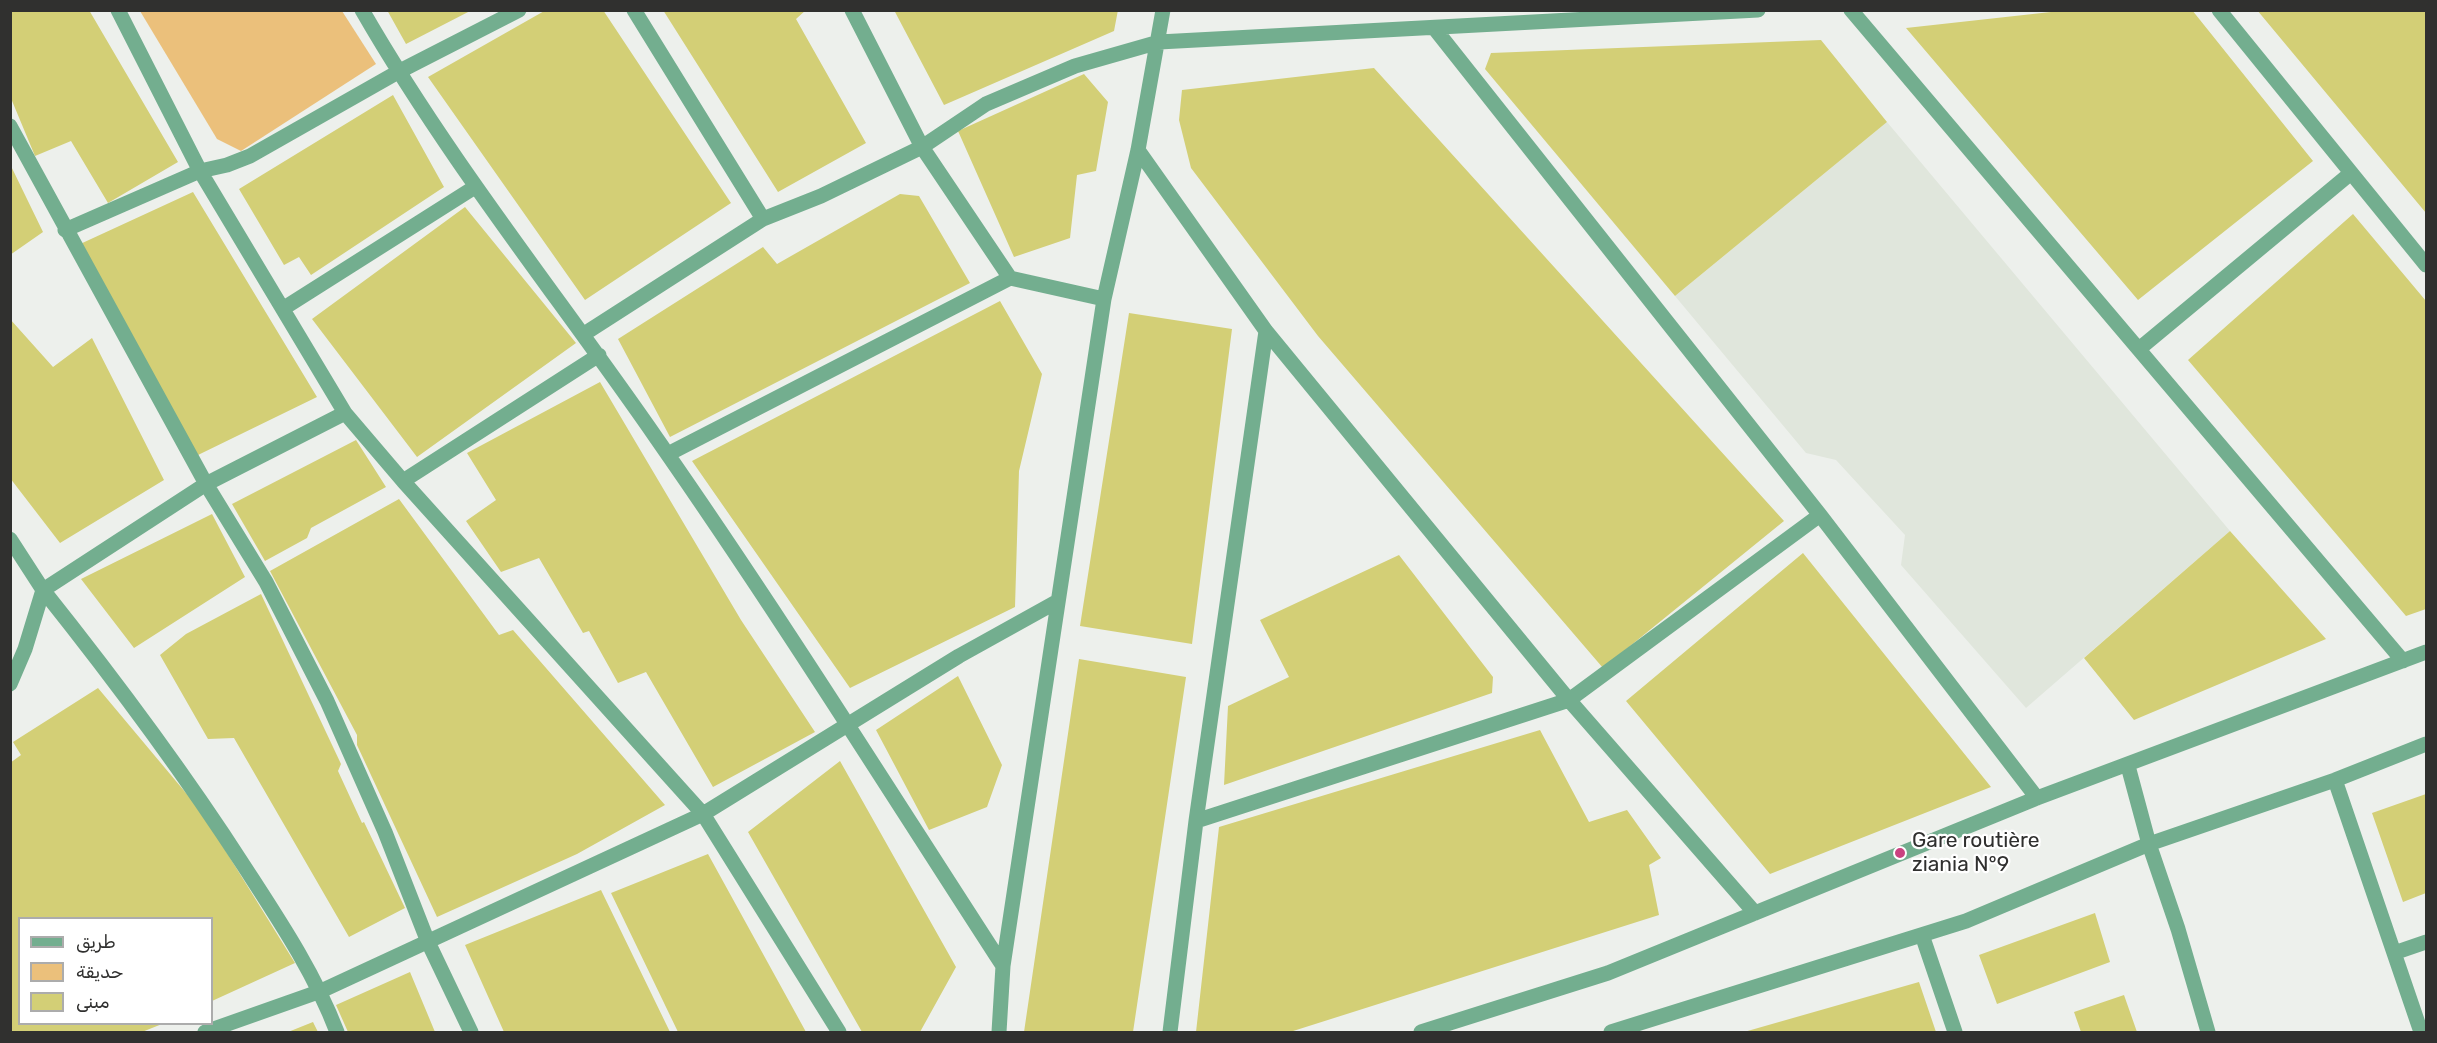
<!DOCTYPE html>
<html>
<head>
<meta charset="utf-8">
<style>
	body { margin:0 }
	#map { position:relative; width:2437px; height:1043px; overflow:hidden; background:#edf0ec; font-family:Rubik,Vazirmatn,sans-serif }
	canvas { display:block }
	.frame { position:absolute; inset:0; border:12px solid #30302f; pointer-events:none }
	.legend { position:absolute; left:18px; top:917px; width:195px; height:108px; box-sizing:border-box; background:#fff; border:2px solid #acacac; margin:0; padding:8px 10px; list-style:none; font-size:18px; color:#30302f }
	.legend li { display:flex; align-items:center; gap:12px; height:30px }
	.legend b { width:30px; border:2px solid #acacac }
</style>
</head>
<body>
<div id="map">
<canvas width="2437" height="1043"></canvas>
<div class="frame"></div>
<ul class="legend">
<li><b style="height:8px;background:#73ae8f"></b>طريق</li>
<li><b style="height:16px;background:#ebc07b"></b>حديقة</li>
<li><b style="height:16px;background:#d3cf76"></b>مبنى</li>
</ul>
</div>
<script>
const g = document.querySelector('canvas').getContext('2d');
g.lineJoin = 'round';
function fillPath(path, color) {
  g.fillStyle = color;
  g.fill(path, 'evenodd');
}
function trace(path, color, width, dash) {
  g.strokeStyle = color;
  g.lineWidth = width;
  g.lineCap = dash ? 'butt' : 'round';
  g.setLineDash(dash || []);
  g.stroke(path);
}
function write(font, color, halo, rows, align = 'center') {
  g.font = font + ' Rubik,sans-serif';
  g.lineWidth = 4.5;
  g.setLineDash([]);
  g.textBaseline = 'middle';
  g.strokeStyle = halo;
  g.fillStyle = color;
  for (const [text, x, y, turn = 0] of rows) {
    g.save();
    g.translate(x, y);
    g.rotate((+turn || 0) * Math.PI / 180);
    g.textAlign = isNaN(turn) ? turn : align;
    if (halo) g.strokeText(text, 0, 0);
    g.fillText(text, 0, 0);
    g.restore();
  }
}
const built = new Path2D(`
	M1887,122L2230,531L2026,708L1901,565L1905,535L1836,460L1806,453L1675,296Z`);
const green = new Path2D(`
	M140,11H342L376,64L241,151L217,139Z`);
const building = new Path2D(`
	M10,10H89L178,162L108,203L71,141L35,156L10,96Z
	M387,10H472L406,44Z
	M546,10H603L731,203L585,300L428,77Z
	M663,10H806L796,19L866,143L778,192Z
	M894,10H1118L1114,31L944,105Z
	M2069,10H2192L2313,161L2138,300L1906,28Z
	M2257,10H2426V213Z
	M1821,40L1887,122L1675,296L1485,69L1491,53Z
	M1374,68L1784,521L1603,668L1318,336L1191,168L1179,120L1182,90Z
	M1084,74L1108,102L1096,171L1077,175L1070,238L1014,257L958,131Z
	M393,95L444,187L311,275L299,257L284,265L239,189Z
	M10,164L43,232L10,255Z
	M193,192L317,397L198,455L78,245Z
	M900,194L919,196L970,283L670,437L618,339L763,247L777,264Z
	M465,207L576,343L417,457L312,319Z
	M2353,214L2426,301V609L2406,616L2188,360Z
	M1000,301L1042,374L1019,471L1015,607L850,688L692,461Z
	M1129,313L1232,329L1192,644L1080,626Z
	M10,319L53,367L92,338L164,480L60,543L10,478Z
	M600,382L741,620L815,732L713,787L646,672L618,683L589,631L583,633L539,558L501,572L466,521L496,500L467,453Z
	M356,440L386,487L311,528L307,538L265,561L232,504Z
	M399,499L499,635L513,630L665,805L577,854L437,917L357,745V735L270,571Z
	M212,514L245,577L134,648L81,579Z
	M2230,531L2326,639L2134,720L2084,658Z
	M1803,553L1991,787L1770,874L1626,701Z
	M1399,555L1493,677L1492,693L1224,785L1228,706L1289,677L1260,620Z
	M261,594L341,764L338,771L362,823L364,822L405,908L349,937L234,738L208,739L160,655L186,634Z
	M1079,659L1186,677L1133,1032H1024Z
	M958,676L1002,765L987,807L929,830L876,730Z
	M98,688L201,811L295,963L212,1001V918H20V1024H162L142,1032H10V763L21,755L13,742Z
	M1540,730L1589,822L1627,810L1661,858L1649,865L1659,915L1290,1032H1196L1219,827Z
	M840,761L956,967L920,1032H862L748,832Z
	M2426,794V893L2403,902L2372,813Z
	M708,854L806,1032H678L611,893Z
	M601,890L670,1032H504L465,945Z
	M2095,913L2110,962L1997,1004L1979,955Z
	M410,972L435,1032H348L336,1005Z
	M1919,982L1936,1032H1744Z
	M2124,995L2137,1032H2081L2074,1012Z
	M313,1022L318,1032H288Z`);
const minor = new Path2D(`
	M118,10L200,171L345,413L403,481L703,814L839,1032
	M362,10C449,161 558,296 657,439C777,611 889,790 1003,966
	M634,10L763,219L821,196L922,147L986,104L1075,66L1159,42L1758,10
	M852,10L922,147L1010,278
	M1851,10L2403,661
	M2219,10L2426,265
	M1435,29L1820,515L2037,798
	M10,126L206,484L266,582L327,701L385,832L428,942L471,1032
	M1138,150L1266,331L1569,700L1755,913
	M65,230L200,171L227,165L250,156L398,72L519,10
	M284,308L475,187
	M584,334L763,219
	M2139,349L2351,173
	M668,454L1010,278L1104,299
	M403,481L599,355
	M10,539L43,590L25,649L10,684
	M2128,766L2149,844L2178,929L2208,1032
	M2335,780L2421,1032
	M1196,821L1569,700L1820,515
	M1922,935L1955,1032
	M2394,953L2426,942
	M205,1032L321,991L703,814L959,656L1058,601
	M337,1032C314,972 279,920 244,866C182,770 114,679 43,590L206,484L345,413
	M999,1032L1003,966L1104,299L1138,150L1163,10
	M1170,1032L1196,821L1266,331
	M1421,1032L1608,973L2037,798L2426,652
	M1611,1032L1966,921L2149,844L2335,780L2426,744`);
const markers = [
	[1900,853,6,"#ca4280"]
];
const poiNames = [
	["Gare routière",1912,841],
	["ziania N°9",1912,865]
];
fillPath(built, '#e0e6dc');
fillPath(green, '#ebc07b');
fillPath(building, '#d3cf76');
trace(minor, '#73ae8f', 15);
for (const [x, y, r, color] of markers) {
  const dot = new Path2D();
  dot.arc(x, y, r, 0, 2 * Math.PI);
  g.fillStyle = color;
  g.fill(dot);
  trace(dot, '#fff', 2);
}
write('21px', '#30302f', '#fff', poiNames, 'left');
</script>
</body>
</html>
